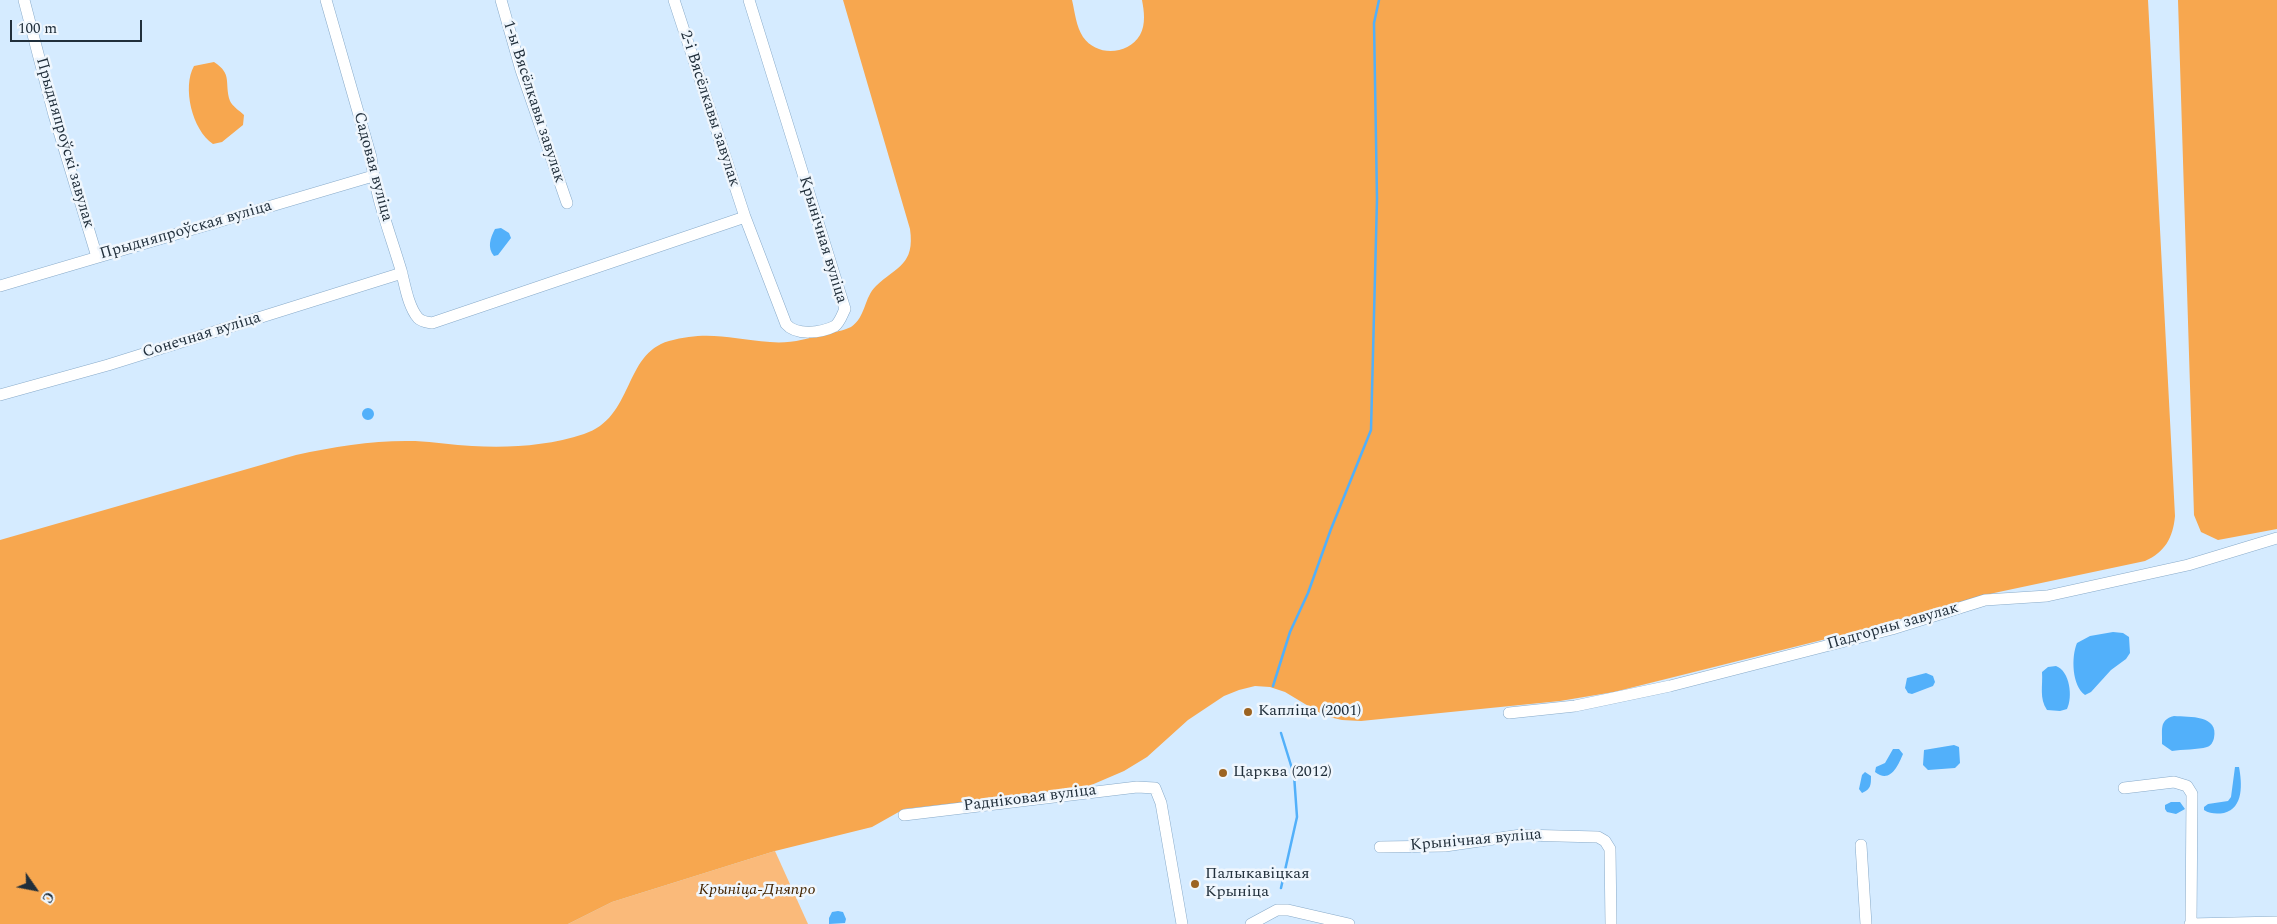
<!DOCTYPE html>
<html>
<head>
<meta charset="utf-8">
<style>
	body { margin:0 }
	#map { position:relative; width:2277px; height:924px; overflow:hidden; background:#d5ebff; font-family:Spectral,serif }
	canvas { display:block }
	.north { position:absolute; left:10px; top:864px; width:50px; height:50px; -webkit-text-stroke:4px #eff6fd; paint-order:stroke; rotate:123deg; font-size:14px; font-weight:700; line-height:20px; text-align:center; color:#212f3b }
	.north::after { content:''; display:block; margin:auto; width:18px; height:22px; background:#212f3b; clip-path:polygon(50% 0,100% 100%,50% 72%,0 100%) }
	.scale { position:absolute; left:10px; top:20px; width:132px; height:22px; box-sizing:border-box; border:2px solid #212f3b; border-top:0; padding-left:6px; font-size:15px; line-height:18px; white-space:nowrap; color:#212f3b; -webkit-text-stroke:4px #eff6fd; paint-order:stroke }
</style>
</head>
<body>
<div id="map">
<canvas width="2277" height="924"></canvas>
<div class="north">С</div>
<div class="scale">100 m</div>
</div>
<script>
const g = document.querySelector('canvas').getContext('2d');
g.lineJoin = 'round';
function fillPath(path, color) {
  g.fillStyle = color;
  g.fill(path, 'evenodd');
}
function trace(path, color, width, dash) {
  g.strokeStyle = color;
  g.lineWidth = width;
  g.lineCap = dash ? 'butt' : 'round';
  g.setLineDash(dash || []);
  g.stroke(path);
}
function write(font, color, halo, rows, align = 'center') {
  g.font = font + ' Spectral,serif';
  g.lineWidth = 5;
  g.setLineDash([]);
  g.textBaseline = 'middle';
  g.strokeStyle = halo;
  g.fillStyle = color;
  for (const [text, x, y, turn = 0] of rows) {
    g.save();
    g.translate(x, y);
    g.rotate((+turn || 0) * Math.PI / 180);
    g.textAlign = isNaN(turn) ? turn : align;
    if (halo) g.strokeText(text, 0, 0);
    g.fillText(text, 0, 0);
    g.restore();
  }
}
const green = new Path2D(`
	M775,851L808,924H568L612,902Z`);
const forest = new Path2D(`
	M843,0H1072C1075,13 1076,26 1083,37C1097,57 1128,55 1140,35C1146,24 1144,11 1142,0H2148L2175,516C2173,538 2165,552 2145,561L1994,593L1858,631L1614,692L1560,701L1361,721L1342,720L1325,716L1285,692L1270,687L1255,686L1239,690L1224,696L1188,720L1147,757L1124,771L1082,789L904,809L872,827L775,851L612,902L568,924H0V540L296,455C336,446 375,440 415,441C434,442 453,445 472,446C509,448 548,446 584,434C634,418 623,354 669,341C708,330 732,339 770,342C789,344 807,339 825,334C834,332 843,331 851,327C866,317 864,297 876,286C897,266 915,265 910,229Z
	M2178,0H2277V529L2218,540L2201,532L2194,515Z
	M214,62C233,74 224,83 230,101C232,106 240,111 244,115L243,125L222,142L213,144C192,130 182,87 194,66Z`);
const water = new Path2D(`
	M501,228L509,233L511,238L498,255L494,256C487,248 490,238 495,229Z
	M362 414a6 6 0 1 1 12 0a6 6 0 1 1-12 0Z
	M2113,632L2123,633L2129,637L2130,653L2126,659L2111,670L2091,692L2085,695C2072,686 2071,657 2077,643L2090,636Z
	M2056,666C2070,671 2073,697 2067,709L2060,711L2047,710C2039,698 2043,686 2042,672L2048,667Z
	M1926,673L1933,676L1935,682L1933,686L1912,694L1908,693L1905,688L1907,678Z
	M2174,716C2190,717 2219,715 2214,738C2213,742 2211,746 2207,747C2198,750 2182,749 2172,751L2162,744C2163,731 2158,720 2174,716Z
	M1954,745L1959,747L1960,763L1955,768L1928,770L1923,765L1924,750Z
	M1893,749H1899L1903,754C1898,766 1890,784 1875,772L1876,767L1885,763Z
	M2235,767H2239C2242,783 2244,808 2224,813C2217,814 2210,814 2204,810V807L2208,804L2228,801L2231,797Z
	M1865,772L1871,776C1871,785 1871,789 1862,793L1859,789L1862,775Z
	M2171,802H2180L2185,809L2176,814L2167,812L2165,809V805Z
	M838,911L843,912L846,919L845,923L829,924V918L832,912Z`);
const stream = new Path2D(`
	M1273,686L1290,632L1308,593L1331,529L1371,430L1377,199L1374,23L1379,0
	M1281,733L1294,775L1297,817L1281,888`);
const street = new Path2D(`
	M24,0L54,115L97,257
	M326,0L371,157C375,196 390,233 401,270C405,285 408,306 418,318C422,322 427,322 432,323L745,217
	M501,0L521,70L567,203
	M674,0L745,217L786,324C796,336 821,333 835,326C840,322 842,315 845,309L749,0
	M0,286L373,176
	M0,395L108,365L402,273
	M1509,713L1575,706L1670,686L1892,629L1985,600L2047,596L2188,565L2277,538
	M2124,788L2174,782L2187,786L2192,794L2191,924
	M904,815L1137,787L1155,788L1161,803L1182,924
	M1861,845L1866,924
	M1380,847L1445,846L1521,835L1598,837L1605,841L1610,849L1611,924
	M1251,924L1277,910H1288L1349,924
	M2190,924L2277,922`);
const markers = [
	[1248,712,5,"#9c6321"],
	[1223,773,5,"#9c6321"],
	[1195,884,5,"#9c6321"]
];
const streetNames = [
	["1-ы Вясёлкавы завулак",533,102,72],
	["2-і Вясёлкавы завулак",709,109,72],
	["Прыдняпроўскі завулак",64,143,74],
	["Садовая вуліца",372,167,75],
	["Прыдняпроўская вуліца",186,231,-16],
	["Крынічная вуліца",822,240,73],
	["Сонечная вуліца",202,336,-17],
	["Падгорны завулак",1893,627,-16],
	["Радніковая вуліца",1030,799,-7],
	["Крынічная вуліца",1476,841,-5]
];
const poiNames = [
	["Капліца (2001)",1258,712],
	["Царква (2012)",1233,773],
	["Палыкавіцкая",1205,875],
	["Крыніца",1205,893]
];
const parkNames = [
	["Крыніца-Дняпро",757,891]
];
fillPath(green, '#faba7a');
fillPath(forest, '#f7a74f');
fillPath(water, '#52b0fa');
trace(stream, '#52b0fa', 2.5);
trace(street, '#88aac9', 12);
trace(street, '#fff', 11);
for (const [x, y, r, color] of markers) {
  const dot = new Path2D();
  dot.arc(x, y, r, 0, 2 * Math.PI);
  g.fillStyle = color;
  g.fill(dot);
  trace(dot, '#eff6fd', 2);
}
write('16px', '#212f3b', '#eff6fd', streetNames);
write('16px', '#212f3b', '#eff6fd', poiNames, 'left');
write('italic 16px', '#442500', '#eff6fd', parkNames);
</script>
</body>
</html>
